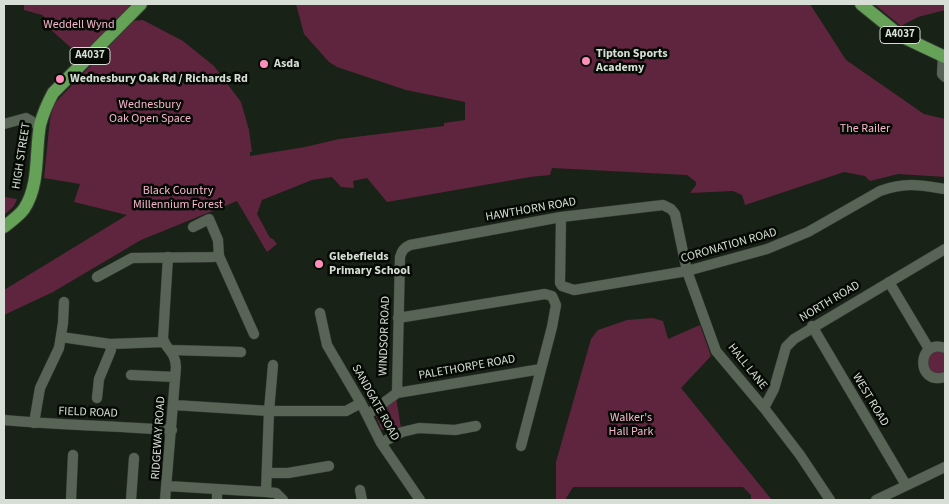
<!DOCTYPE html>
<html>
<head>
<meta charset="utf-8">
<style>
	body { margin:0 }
	#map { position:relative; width:949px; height:504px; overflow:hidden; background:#182216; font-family:"Source Sans 3",sans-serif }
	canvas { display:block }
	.frame { position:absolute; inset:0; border:5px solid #d7ded6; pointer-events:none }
</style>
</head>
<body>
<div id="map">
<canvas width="949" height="504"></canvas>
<div class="frame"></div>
</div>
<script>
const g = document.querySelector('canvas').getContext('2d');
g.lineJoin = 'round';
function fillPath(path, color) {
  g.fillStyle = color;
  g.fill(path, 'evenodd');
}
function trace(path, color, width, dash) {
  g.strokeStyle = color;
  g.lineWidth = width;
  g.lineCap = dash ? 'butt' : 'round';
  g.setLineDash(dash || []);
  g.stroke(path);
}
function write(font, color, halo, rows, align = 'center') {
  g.font = font + ' "Source Sans 3",sans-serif';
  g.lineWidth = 5;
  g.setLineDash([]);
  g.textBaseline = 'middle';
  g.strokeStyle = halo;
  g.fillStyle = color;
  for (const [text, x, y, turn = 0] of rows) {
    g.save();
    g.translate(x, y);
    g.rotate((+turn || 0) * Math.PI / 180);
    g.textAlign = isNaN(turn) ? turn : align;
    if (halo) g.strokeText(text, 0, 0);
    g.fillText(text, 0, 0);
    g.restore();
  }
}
const green = new Path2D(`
	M24,4H132L85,53L79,55L49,28L52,24L42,15L24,10Z
	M296,4H810L846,60L924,114L945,119V177L898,174L870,181L865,176L844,172L745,205L742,195L733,191L690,193L696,185V182L687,175L552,168L550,175L530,177L387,202L367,178L353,181L354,188L341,187L332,177L312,180L262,200L257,214L270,238L273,239L277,244L267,252L237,201L141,240L53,292L4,315V290L127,215L74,202L80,184L44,178L50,119L54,104L133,21L143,20L183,41L214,66L241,102L249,130L252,152H250V156L305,147L339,139L444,126V123L465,120V102L406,90L337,67L329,62L304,34Z
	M874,4H945V10L918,17L901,26Z
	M4,197L17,199L14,206L4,215Z
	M653,318L663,321L668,339L700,325L711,356L681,388L772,500H751V495L743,487H573L565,500H556V462L591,339L598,330L627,320Z
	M936,351L945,352V373L940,375L928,369V356Z
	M396,397L401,428L390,432L381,429L376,416L380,409Z`);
const minor = new Path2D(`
	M943,56L942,74L945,77
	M4,124L26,118L40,126
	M561,217L560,283L562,286L574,290L687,271L767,249L808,232L880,191C906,182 919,185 945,189
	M219,256L254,334
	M97,277L132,258L213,257L219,256L218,240L209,219L193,227
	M889,282L929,349
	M320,313L327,345L361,403L381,443L420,500
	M398,318L545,294L552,296L556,305L552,327L521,446
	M812,326L906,485
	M61,337L110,344L164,342
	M945,348C917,338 915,386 945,377
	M171,350L241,352
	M131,375L175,377
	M397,393L400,257C402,250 404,248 410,245L561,217L663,205L671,209L675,214L687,271L716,351L764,408L800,455L830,500
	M97,398L99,379L111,350L110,344
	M174,405L269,411H346L361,403
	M764,408L774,389L786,347L794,339L945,249
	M367,415L397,393L541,369
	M4,420C60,425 116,426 172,430
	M34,423L40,388L59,348L63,323L64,302
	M381,443L402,432L419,428L455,430L476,426
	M267,473H288L329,466
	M167,486L266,492L276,493L283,500
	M360,490L362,500
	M266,492L269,411L273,365
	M71,500L73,455
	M131,500L134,458
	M165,500L176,367C175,350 165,349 163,338L168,257
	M217,500V489
	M876,500L945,467`);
const major = new Path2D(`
	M861,4L893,30L907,39L945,57
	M4,227C11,221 19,216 24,209C40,185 35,152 40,125C43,114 47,104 53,93L141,4`);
const markers = [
	[586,61,5,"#ff8ebb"],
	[264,64,5,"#ff8ebb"],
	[60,79,5,"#ff8ebb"],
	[319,264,5,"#ff8ebb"]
];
const shields = [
	[900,35,40],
	[90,56,40]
];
const shieldNames = [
	["A4037",900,35],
	["A4037",90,56]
];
const parkNames = [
	["Weddell Wynd",79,25],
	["Wednesbury",150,105],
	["Oak Open Space",150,119],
	["The Railer",865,129],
	["Black Country",178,191],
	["Millennium Forest",178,205],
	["Walker's",631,418],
	["Hall Park",631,432]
];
const poiNames = [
	["Tipton Sports",596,54],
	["Academy",596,68],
	["Asda",274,64],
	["Wednesbury Oak Rd / Richards Rd",70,79],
	["Glebefields",329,257],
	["Primary School",329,271]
];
const streetNames = [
	["HIGH STREET",22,156,-81],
	["HAWTHORN ROAD",531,210,-10],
	["CORONATION ROAD",729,246,-16],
	["NORTH ROAD",830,302,-31],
	["WINDSOR ROAD",385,336,-88],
	["HALL LANE",747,367,51],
	["PALETHORPE ROAD",467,368,-10],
	["WEST ROAD",870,400,59],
	["SANDGATE ROAD",375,403,61],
	["FIELD ROAD",88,413,2],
	["RIDGEWAY ROAD",159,438,-86]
];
fillPath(green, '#5f253e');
trace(minor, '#373e36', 11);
trace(major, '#373e36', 14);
trace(minor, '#586455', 10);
trace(major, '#66a158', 12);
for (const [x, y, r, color] of markers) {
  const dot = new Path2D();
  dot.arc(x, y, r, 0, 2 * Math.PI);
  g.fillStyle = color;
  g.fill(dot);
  trace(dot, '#060a05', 2);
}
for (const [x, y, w] of shields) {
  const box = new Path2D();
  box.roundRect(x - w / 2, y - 8.5, w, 17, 4);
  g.fillStyle = '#060a05';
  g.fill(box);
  trace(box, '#d7ded6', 1);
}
write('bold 11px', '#d7ded6', null, shieldNames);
write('12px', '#f8b5cd', '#060a05', parkNames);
write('bold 12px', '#d7ded6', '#060a05', poiNames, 'left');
write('12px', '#d7ded6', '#060a05', streetNames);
</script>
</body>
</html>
